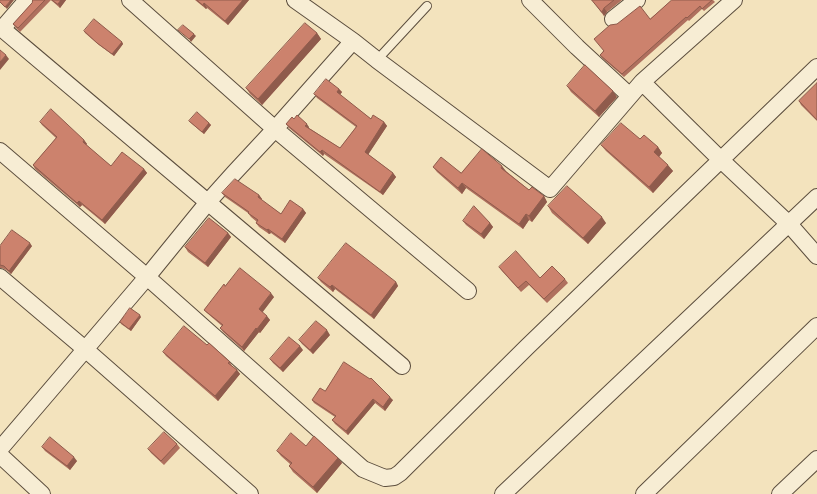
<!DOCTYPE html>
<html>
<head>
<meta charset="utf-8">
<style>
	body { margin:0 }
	canvas { display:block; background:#f3e3bd }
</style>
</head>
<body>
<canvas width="817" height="494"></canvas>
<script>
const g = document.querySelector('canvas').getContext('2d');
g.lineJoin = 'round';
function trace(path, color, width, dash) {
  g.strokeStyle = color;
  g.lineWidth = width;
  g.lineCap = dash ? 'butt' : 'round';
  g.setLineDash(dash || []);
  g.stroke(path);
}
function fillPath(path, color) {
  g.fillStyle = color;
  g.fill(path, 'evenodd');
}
const service = new Path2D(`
	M377,60L427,6`);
const minor = new Path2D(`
	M295,0L353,41L377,60L550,189L642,82
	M530,0L577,47L630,96
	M734,0L642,82L721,160L789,224L817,256
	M613,19L637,0
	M0,27L402,366
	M2,29L27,0
	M353,41L275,129L468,291
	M0,151L147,277L363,469L385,478L394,477L400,473L527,347L817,67
	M0,277L85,349L250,494
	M0,449L147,277L208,202L234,173L275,129L130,0
	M0,455L42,494
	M503,494L817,197
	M644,494L817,326
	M780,494L817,459`);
const wall = new Path2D(`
	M33,0H66L60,8L51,0L20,32L16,28L13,24L32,3Z
	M195,0H249L228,25L207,8L206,9Z
	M592,0H622L607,12L604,16Z
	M672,0H713L715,2L704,11L702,9L689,21L688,20L624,77L602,58L600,55L603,51L650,19Z
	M84,31L122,42L123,44L114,56L99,45L85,33Z
	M317,33L321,39L262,105L250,94L246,88Z
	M817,83V121L801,105L799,101Z
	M567,86L617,97L599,117L571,92Z
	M339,89L342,92L340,95L371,119L384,122L387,126L368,154L393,173L396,177L383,195L324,154L323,156L289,128L286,124L309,127V128L340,148L356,127L317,98L314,94Z
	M189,121L209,123L211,125L204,134L191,123Z
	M40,122L84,140L87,144L86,145L111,166L144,169L147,173L105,224L82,205L80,207L35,169L33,165L56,138L42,125Z
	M640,139L658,147L662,153L659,157L673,171L653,193L606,151L601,145Z
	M433,167L461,173L506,171L529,190L544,196L547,202L532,222L529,220L523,229L466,188L462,194L437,172Z
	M222,193L259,195L262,199L261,200L281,214L303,209L306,213L285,243L271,233L269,234L259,227L256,223L257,222L251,217L248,213L225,197Z
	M548,206L606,223L588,244L552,213Z
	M463,221L490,223L493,227L484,239L466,225Z
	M228,233L231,237L208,267L188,252L185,247Z
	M0,246H32L11,274L6,270L2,268H0Z
	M499,267L540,278L565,279L568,283L547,303L529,285L521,292L502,271Z
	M318,278L396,282L398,286L374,319L335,289L333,292L321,282Z
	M225,286L274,297L262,312L270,320L260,333L259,332L244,351L223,332L220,328L222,326L207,313L204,310Z
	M141,317L131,331L121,324L120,322Z
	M330,335L313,354L302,344L299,340Z
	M207,345L230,362L232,366L237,370L240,374L218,401L166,356L163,352Z
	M303,350L283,372L273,363L270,359Z
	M325,391L393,400L385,411L375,403L348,435L335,424L332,420L335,417L314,403L312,400Z
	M177,444L180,448L164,465L151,453L148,449Z
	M306,446L338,458L342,463L317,493L293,472L289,466L290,464L281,456L277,451Z
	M42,447L77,461L70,470L45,451Z`);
const shadedWall = new Path2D(`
	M11,0H14L7,9L5,7Z
	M61,0H66L60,8L58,4Z
	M243,0H249L228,25L225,21Z
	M204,3L207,8L206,9L203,5Z
	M604,8L607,12L604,16L602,12Z
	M317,33L321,39L262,105L258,99Z
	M194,34L196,36L191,42L189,39Z
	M122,42L123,44L114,56L112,54Z
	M6,55L9,59L0,70V62Z
	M339,89L342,92L339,96L337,92Z
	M613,91L617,97L599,117L595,111Z
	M384,122L387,126L368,155L365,152Z
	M209,123L211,125L204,134L202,132Z
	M307,124L309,127L308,129L305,126Z
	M84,140L87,144L85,146L83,142Z
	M658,147L662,153L658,158L654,152Z
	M322,150L324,154L323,156L320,152Z
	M668,165L673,171L653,193L649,187Z
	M502,166L506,171L504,173L501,168Z
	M144,169L147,173L105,224L102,220Z
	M393,173L396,177L383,195L380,192Z
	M462,183L466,188L462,194L458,188Z
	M259,195L262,199L260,201L258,197Z
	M544,196L547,202L532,222L529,216Z
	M79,201L82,205L80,207L77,203Z
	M303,209L306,213L285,243L282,239Z
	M526,214L529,220L523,229L519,224Z
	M602,217L606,223L588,244L583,238Z
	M490,223L493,227L484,239L481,234Z
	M268,229L271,233L269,234L267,230Z
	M228,233L231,237L208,267L205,263Z
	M30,243L32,246L11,274L9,271Z
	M396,282L398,286L374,319L371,315Z
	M332,285L335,289L333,292L330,287Z
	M271,293L274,297L262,313L259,309Z
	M140,315L141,317L131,331L129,329Z
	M267,316L270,320L260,333L257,329Z
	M256,328L259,332L244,351L242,347Z
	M327,330L330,335L313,354L310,350Z
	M300,346L303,350L283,372L280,368Z
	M237,370L240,374L218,401L215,396Z
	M390,397L393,400L385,411L383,407Z
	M373,399L375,403L348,435L346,431Z
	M74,457L77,461L70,470L67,466Z
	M338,458L342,463L317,493L313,487Z`);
const building = new Path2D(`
	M0,0H11L5,7L0,2Z
	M33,0H45L18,28L13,24L32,3Z
	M52,0H61L58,4Z
	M197,0H243L225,21L204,3L203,5Z
	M592,0H614L604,8L602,12Z
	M672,0H712L702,9L700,6L687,18L686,17L622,74L600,55L604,51L594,39L610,25L617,24L640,6L650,19Z
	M94,19L122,42L112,54L97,43L84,31Z
	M305,23L317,33L258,99L246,88Z
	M183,25L194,34L189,39L178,30Z
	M0,50L6,55L0,62Z
	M585,65L613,91L595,111L567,86Z
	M326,79L339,89L337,92L371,119L373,115L384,122L365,152L393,173L380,192L322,150L320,152L286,124L292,117L294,119L297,115L307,124L305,126L340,148L357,126L314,94Z
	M817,83V120L799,101Z
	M51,109L84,140L83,142L111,166L122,152L144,169L102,220L79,201L77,203L33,165L57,137L40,122Z
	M197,112L209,123L202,132L189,121Z
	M621,123L640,139L644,135L658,147L654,152L668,165L649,187L601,145Z
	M482,149L502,166L501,168L529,190L532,187L544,196L529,216L526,214L519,224L462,183L458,188L433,167L441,157L461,173Z
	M235,179L259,195L258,197L281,214L290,200L303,209L282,239L268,229L267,230L256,223L258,220L248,213L249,212L222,193Z
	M567,186L602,217L583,238L548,206Z
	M474,206L490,223L481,234L463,221Z
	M209,218L228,233L205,263L185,247Z
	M12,230L30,243L9,271L4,266L0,265V246Z
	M346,243L396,282L371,315L332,285L330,287L318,278Z
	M516,251L540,278L552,266L565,279L544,299L526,281L518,288L499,267Z
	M240,268L271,293L259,309L267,316L257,329L256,328L242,347L220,328L223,325L204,310L224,284L225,286Z
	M130,308L140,315L129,329L120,322Z
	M316,321L327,330L310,350L299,340Z
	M184,326L207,345L209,343L230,362L228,363L237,370L215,396L163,352Z
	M289,337L300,346L280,368L270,359Z
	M344,362L370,379L371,378L390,397L383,407L373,399L346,431L332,420L336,416L312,400L320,388L325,391Z
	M164,432L177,444L161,461L148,449Z
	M291,433L306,446L314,436L338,458L313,487L289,466L292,463L277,451Z
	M50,437L74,457L67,466L42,447Z`);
trace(service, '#5c4e3e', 10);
trace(minor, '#5c4e3e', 18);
trace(service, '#f7edd4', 8);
trace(minor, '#f7edd4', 16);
fillPath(wall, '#af705e');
fillPath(shadedWall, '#8f5b4c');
fillPath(building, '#cc826d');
trace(building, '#8f5b4c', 1);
</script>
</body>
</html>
